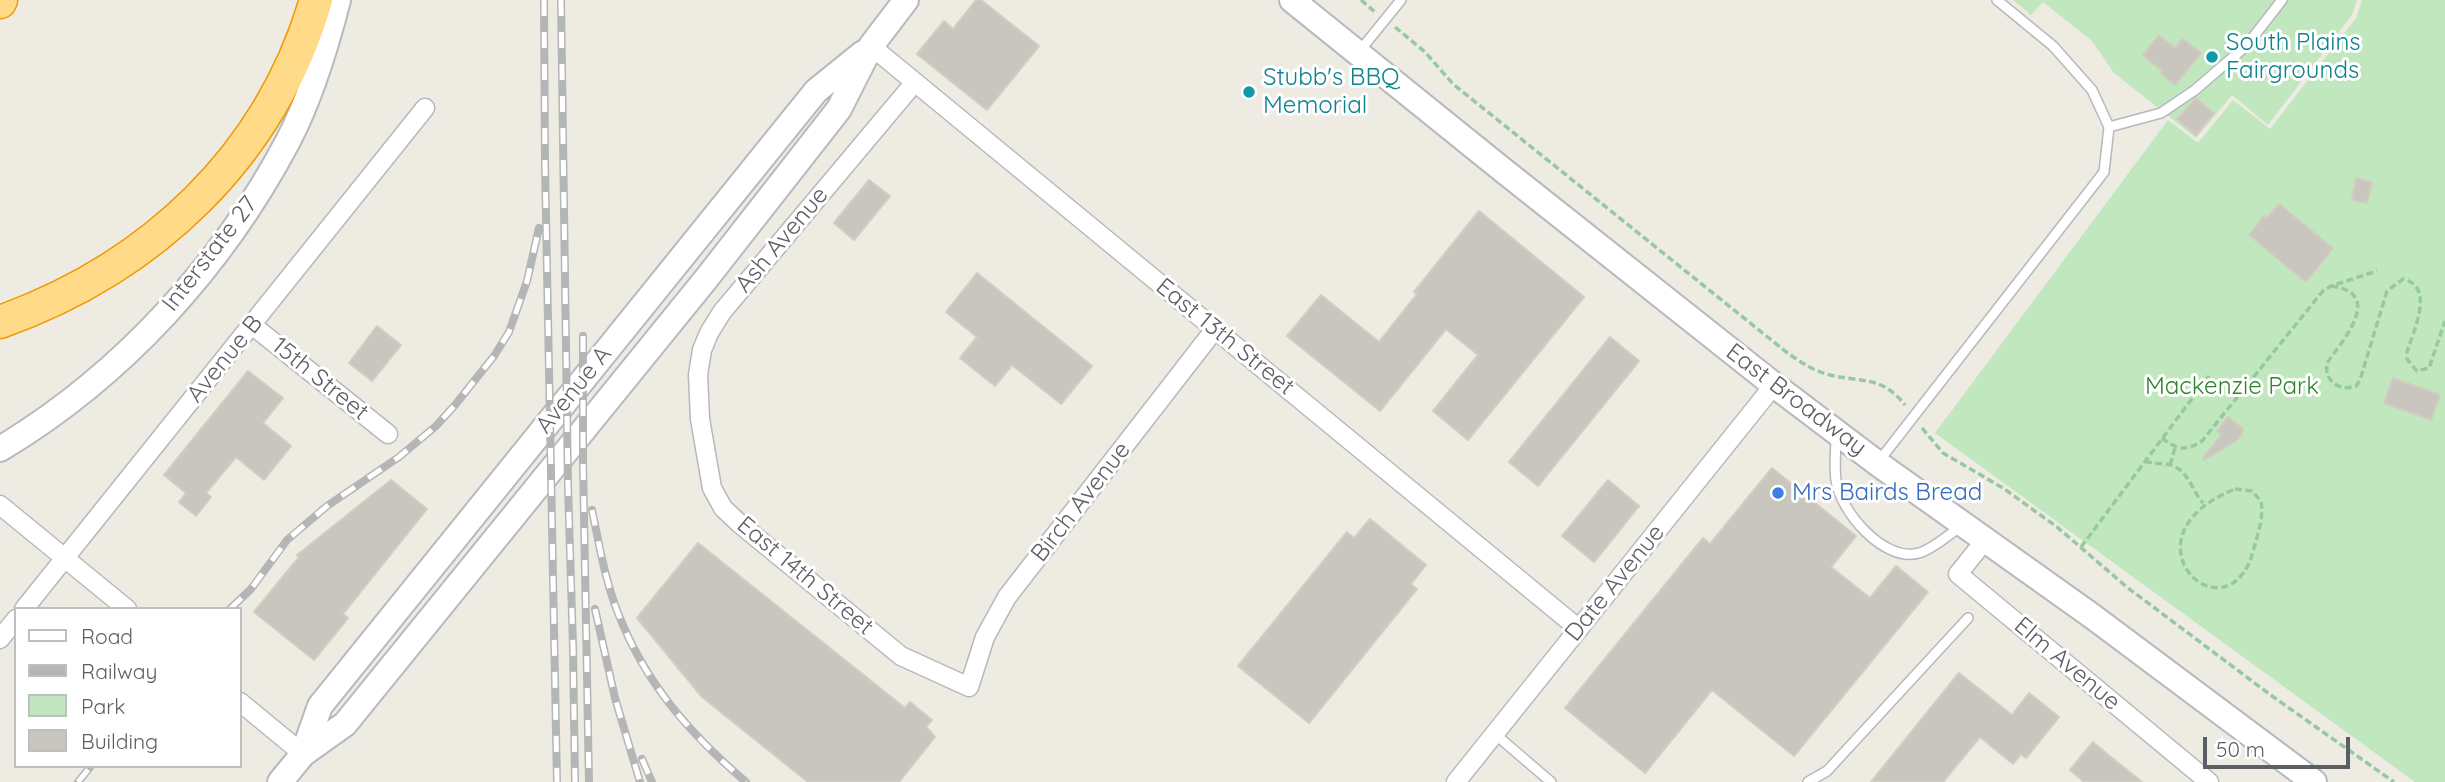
<!DOCTYPE html>
<html>
<head>
<meta charset="utf-8">
<style>
	body { margin:0 }
	#map { position:relative; width:2445px; height:782px; overflow:hidden; background:#eeebe2; font-family:Quicksand,sans-serif }
	canvas { display:block }
	.legend { position:absolute; left:14px; top:607px; width:228px; height:161px; box-sizing:border-box; background:#fff; border:2px solid #bdbfc1; margin:0; padding:9px 12px; list-style:none; font-size:21px; color:#5a5f64 }
	.legend li { display:flex; align-items:center; gap:14px; height:35px }
	.legend b { width:35px; border:2px solid #bdbfc1 }
	.scale { position:absolute; left:2203px; top:737px; width:147px; height:32px; box-sizing:border-box; border:4px solid #5a5f64; border-top:0; padding-left:9px; font-size:21px; line-height:24px; white-space:nowrap; color:#5a5f64; -webkit-text-stroke:5px #fff; paint-order:stroke }
</style>
</head>
<body>
<div id="map">
<canvas width="2445" height="782"></canvas>
<ul class="legend">
<li><b style="height:9px;background:#fff"></b>Road</li>
<li><b style="height:9px;background:#b4b5b5"></b>Railway</li>
<li><b style="height:19px;background:#c0e7bd"></b>Park</li>
<li><b style="height:19px;background:#c9c5bf"></b>Building</li>
</ul>
<div class="scale">50 m</div>
</div>
<script>
const g = document.querySelector('canvas').getContext('2d');
g.lineJoin = 'round';
function fillPath(path, color) {
  g.fillStyle = color;
  g.fill(path, 'evenodd');
}
function trace(path, color, width, dash) {
  g.strokeStyle = color;
  g.lineWidth = width;
  g.lineCap = dash ? 'butt' : 'round';
  g.setLineDash(dash || []);
  g.stroke(path);
}
function write(font, color, halo, rows, align = 'center') {
  g.font = font + ' Quicksand,sans-serif';
  g.lineWidth = 6;
  g.setLineDash([]);
  g.textBaseline = 'middle';
  g.strokeStyle = halo;
  g.fillStyle = color;
  for (const [text, x, y, turn = 0] of rows) {
    g.save();
    g.translate(x, y);
    g.rotate((+turn || 0) * Math.PI / 180);
    g.textAlign = isNaN(turn) ? turn : align;
    if (halo) g.strokeText(text, 0, 0);
    g.fillText(text, 0, 0);
    g.restore();
  }
}
const green = new Path2D(`
	M2013,0H2357L2352,15L2268,125L2232,95L2196,138L2114,73L2092,41L2043,2L2031,15Z
	M2362,0H2445V782H2415L1935,433L2168,120L2198,143L2233,100L2270,129L2356,18Z`);
const building = new Path2D(`
	M976,0H981L1039,46L987,110L917,54L944,21L953,29Z
	M2159,35L2175,48L2183,39L2201,53L2175,85L2160,73L2162,71L2143,55Z
	M2196,98L2214,113L2196,135L2177,119Z
	M2356,178L2372,182L2367,203L2352,200Z
	M869,180L890,196L854,240L834,223Z
	M2279,204L2333,248L2306,282L2249,235L2264,216L2267,218Z
	M1479,211L1584,297L1468,440L1433,411L1478,355L1446,329L1380,411L1287,336L1321,295L1379,342L1417,294L1414,292Z
	M977,273L1092,366L1061,404L1012,365L995,386L960,358L977,337L946,312Z
	M377,326L401,345L372,381L349,363Z
	M1610,337L1639,361L1538,486L1509,462Z
	M248,371L283,398L263,423L291,446L264,480L236,457L206,493L211,497L196,516L179,502L186,493L164,475Z
	M2393,378L2440,395L2431,420L2384,403Z
	M2228,417L2243,429L2241,435L2237,440L2204,460L2203,458L2221,435L2217,431Z
	M1772,468L1856,536L1831,567L1870,598L1896,566L1928,592L1794,756L1712,690L1645,773L1565,708L1703,538L1710,544Z
	M391,480L427,509L343,614L348,618L314,660L254,612L299,557L297,555Z
	M1608,480L1639,506L1594,562L1562,536Z
	M1370,519L1426,565L1411,584L1417,589L1309,723L1238,666L1347,532L1354,538Z
	M698,543L905,708L910,702L932,720L926,727L935,737L899,782H808L702,697L637,618Z
	M1959,673L2012,715L2029,693L2059,717L2026,758L2021,754L2013,764L1980,737L1943,782H1871Z
	M2093,742L2107,754L2142,782H2084L2070,770Z`);
const path = new Path2D(`
	M1361,0L1375,12
	M1395,27L1425,52L1453,84L1785,351C1799,361 1813,371 1830,375C1863,383 1881,375 1905,405
	M2331,286C2385,293 2343,340 2327,363C2324,381 2339,392 2356,386L2360,380L2387,291L2403,279C2436,287 2413,331 2407,352V359L2417,371L2429,368L2445,321
	M1922,428L1943,453L2003,488L2057,527L2128,588L2272,696L2394,782
	M2162,438C2176,449 2186,452 2202,441L2322,292L2331,286L2377,271
	M2145,461C2155,465 2165,462 2174,466C2189,473 2193,492 2203,503
	M2170,465L2175,448
	M2235,489L2252,491L2261,501C2264,517 2258,533 2254,548C2230,646 2113,538 2235,489Z
	M2081,547L2209,376`);
const lane = new Path2D(`
	M1358,53L1401,0
	M2109,127L2161,113L2195,90L2247,45L2282,0
	M1836,436C1836,450 1834,466 1836,480C1840,511 1884,563 1919,553C1933,549 1948,535 1960,527
	M1879,461L2104,172L2109,127L2092,90L2053,46L1997,0
	M1495,734L1551,782
	M1808,782L1827,771L1968,618`);
const street = new Path2D(`
	M871,46L1579,629
	M915,82L722,312L709,333L702,350L698,375L700,419L712,488L723,508L740,524L901,656L969,687L985,637L1007,597L1215,329
	M252,325L388,434
	M0,505L127,609
	M1986,539L1958,574L2209,782
	M24,609L425,108
	M0,639L16,619
	M240,702L303,754
	M1456,782L1774,385`);
const secondary = new Path2D(`
	M1292,0L1499,167L1774,385L1877,463L2092,616L2314,782
	M0,449C122,376 222,266 288,141C311,97 326,47 338,0
	M303,754L320,706L816,91L863,53
	M280,782L303,754L345,724L706,279L839,109L871,46L906,0`);
const highway = new Path2D(`
	M0,2L1,0
	M0,322C151,268 270,157 316,0`);
const rail = new Path2D(`
	M544,0L545,165L557,782
	M561,0L568,486L573,647L575,782
	M583,336V462L589,782
	M592,510C599,544 605,580 618,613C645,683 690,734 746,782
	M230,609L251,589L287,540L327,506L399,457L436,426L455,405L494,356L509,332L527,281L539,228
	M595,609L615,698L640,782
	M642,759L652,782
	M78,782L91,766`);
const markers = [
	[2212,57,7,"#0f9aa8"],
	[1249,92,7,"#0f9aa8"],
	[1778,493,7,"#3f7fe0"]
];
const cultureNames = [
	["South Plains",2226,43],
	["Fairgrounds",2226,71],
	["Stubb's BBQ",1263,78],
	["Memorial",1263,106]
];
const streetNames = [
	["Ash Avenue",782,240,-50],
	["Interstate 27",210,254,-52],
	["East 13th Street",1225,337,39],
	["Avenue B",225,359,-51],
	["15th Street",320,379,39],
	["Avenue A",574,390,-51],
	["East Broadway",1796,400,37],
	["Birch Avenue",1081,502,-52],
	["East 14th Street",805,576,40],
	["Date Avenue",1615,583,-51],
	["Elm Avenue",2067,664,40]
];
const parkNames = [
	["Mackenzie Park",2232,387]
];
const shopNames = [
	["Mrs Bairds Bread",1792,493]
];
fillPath(green, '#c0e7bd');
fillPath(building, '#c9c5bf');
trace(building, '#d3ccc0', 2);
trace(lane, '#b5b9bd', 12);
trace(street, '#b5b9bd', 21);
trace(secondary, '#b6babf', 28);
trace(highway, '#f09700', 35);
trace(path, '#96c9a1', 3.5, [7, 3.5]);
trace(lane, '#fff', 9);
trace(street, '#fff', 18);
trace(secondary, '#fff', 24);
trace(highway, '#ffda88', 32);
trace(rail, '#b4b5b5', 8);
trace(rail, '#fff', 5, [16]);
for (const [x, y, r, color] of markers) {
  const dot = new Path2D();
  dot.arc(x, y, r, 0, 2 * Math.PI);
  g.fillStyle = color;
  g.fill(dot);
  trace(dot, '#fff', 2.5);
}
write('24px', '#0d838f', '#fff', cultureNames, 'left');
write('24px', '#5a5f64', '#fff', streetNames);
write('24px', '#318530', '#fff', parkNames);
write('24px', '#366cbe', '#fff', shopNames, 'left');
</script>
</body>
</html>
